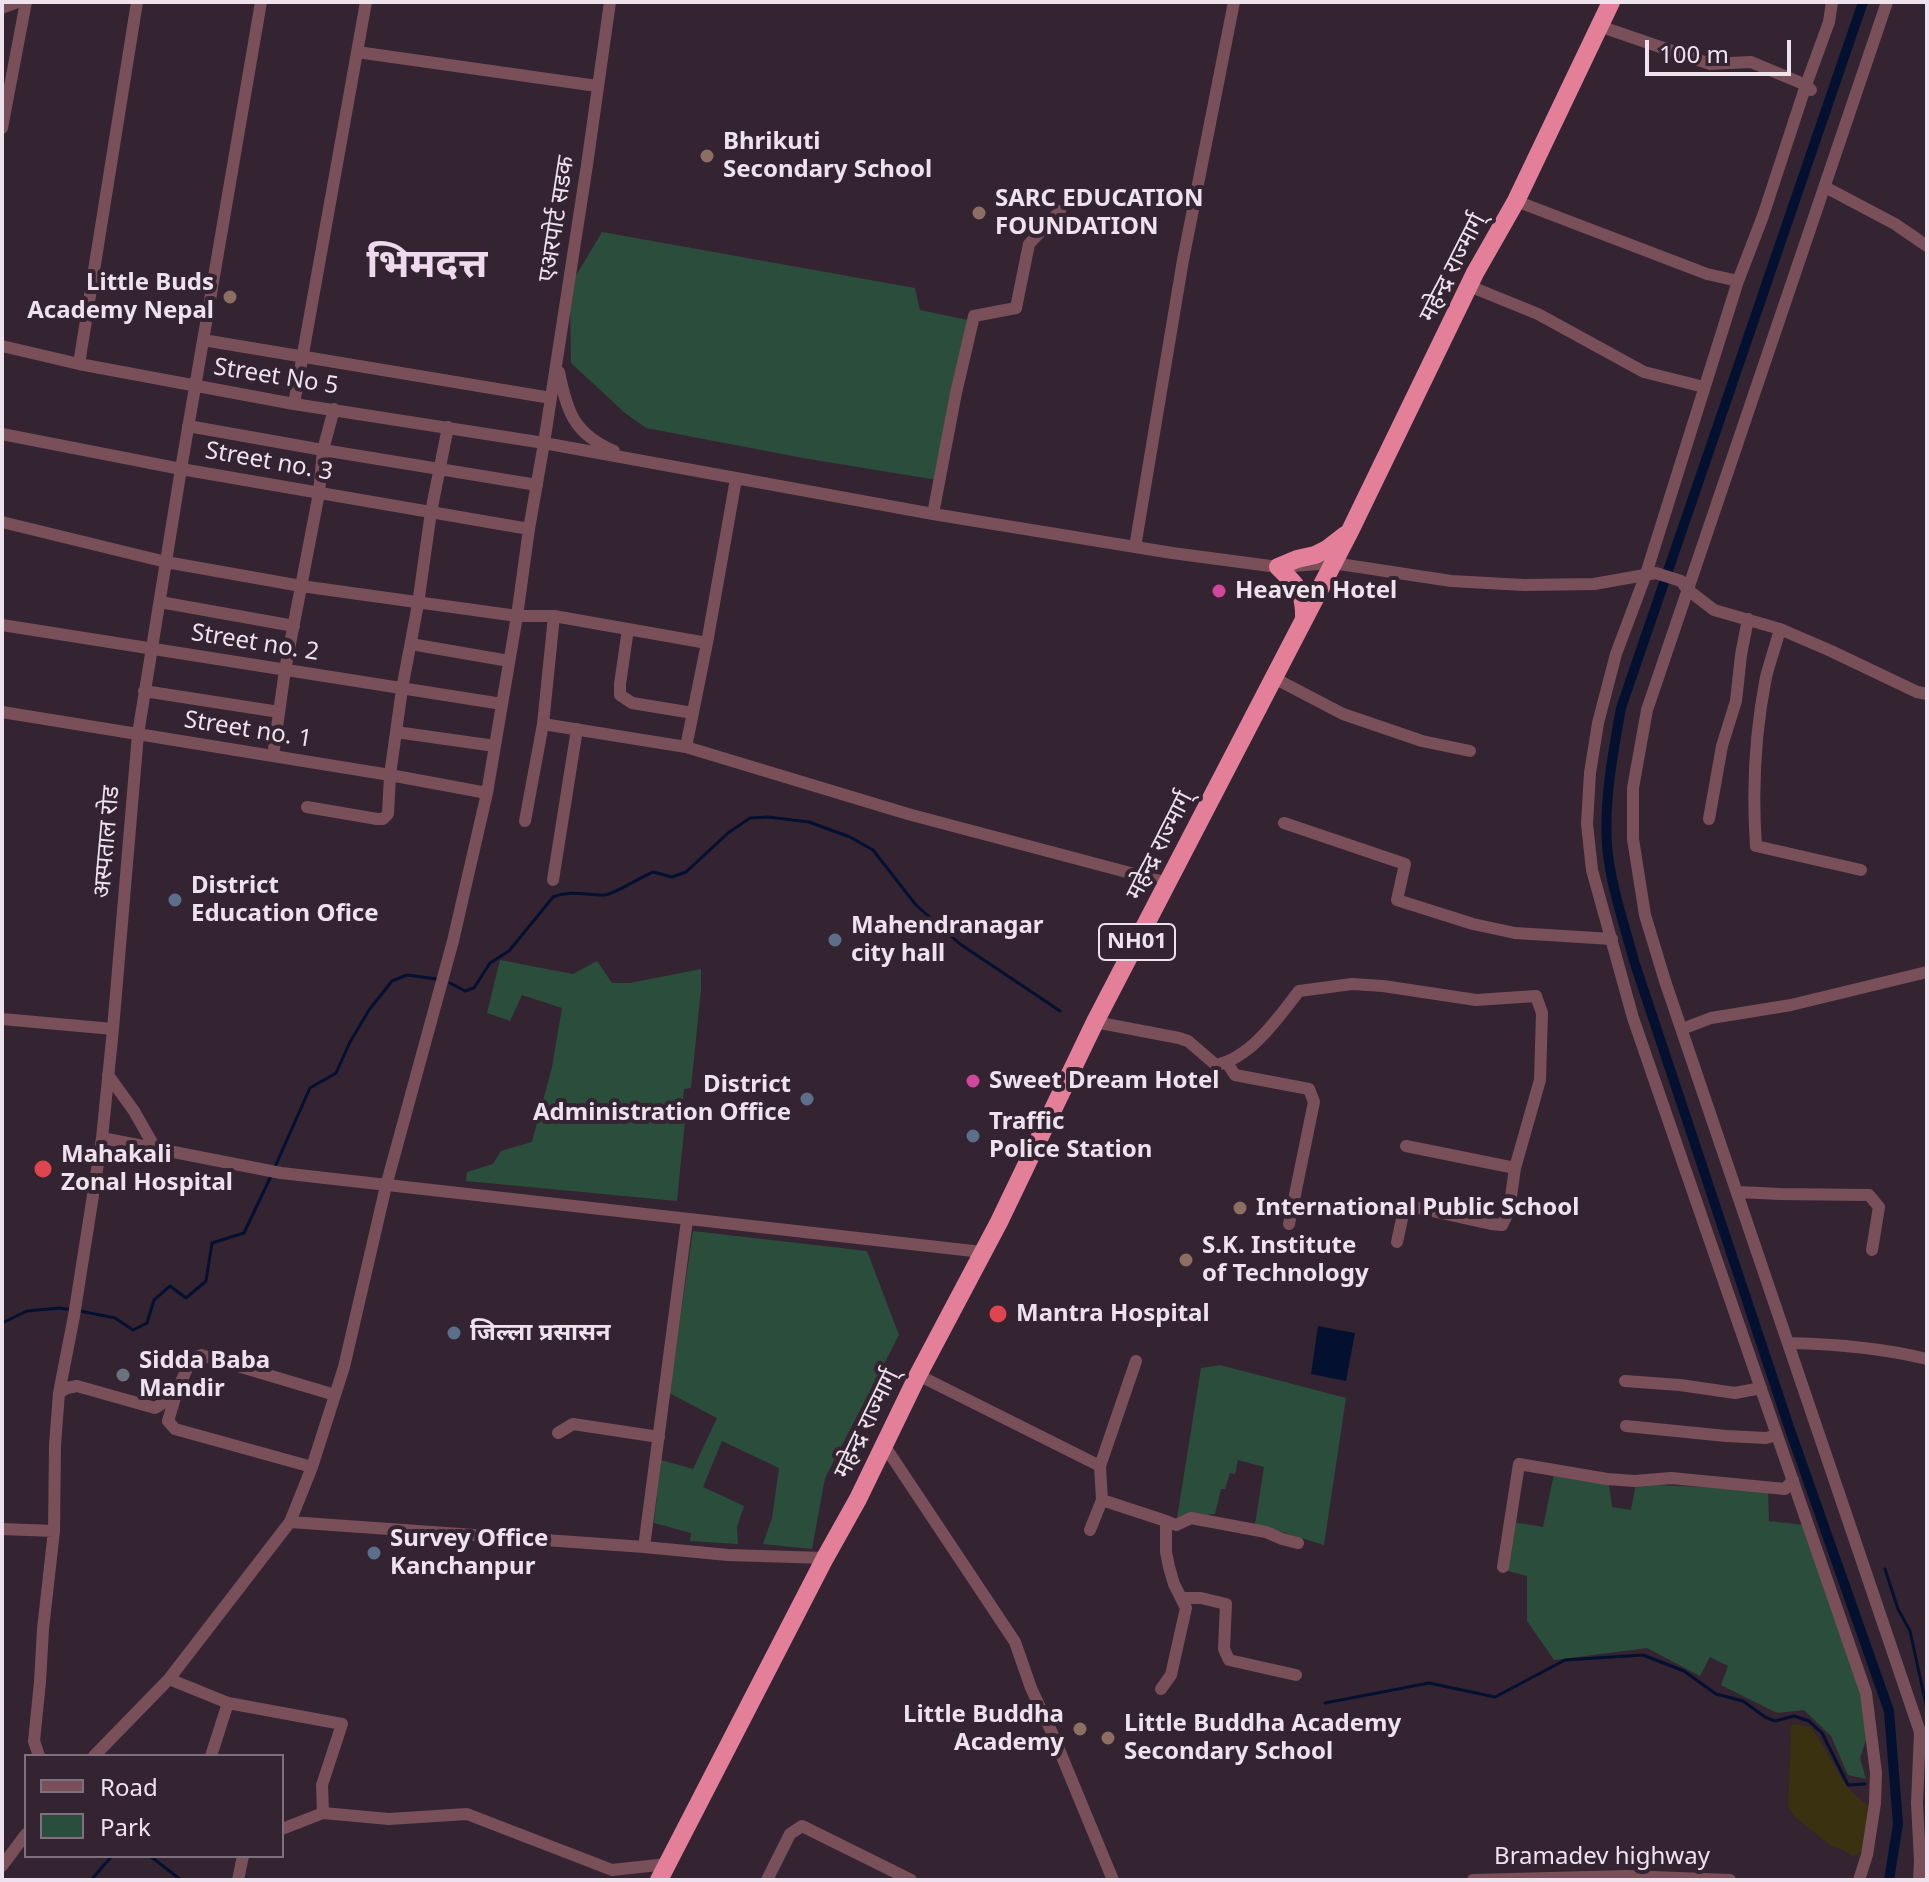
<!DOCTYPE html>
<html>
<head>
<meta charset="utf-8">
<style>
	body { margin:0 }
	#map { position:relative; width:1929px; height:1882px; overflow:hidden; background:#342432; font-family:"Noto Sans",sans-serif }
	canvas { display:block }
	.frame { position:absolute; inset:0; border:4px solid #eee3ed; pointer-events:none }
	.legend { position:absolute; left:24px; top:1754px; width:260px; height:104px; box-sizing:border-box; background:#342432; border:2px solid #7e707d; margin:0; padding:10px 14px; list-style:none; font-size:24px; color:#eee3ed }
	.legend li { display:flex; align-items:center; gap:16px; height:40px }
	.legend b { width:40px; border:2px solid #7e707d }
	.scale { position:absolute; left:1645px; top:40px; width:146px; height:36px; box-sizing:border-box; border:4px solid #eee3ed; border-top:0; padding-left:10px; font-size:24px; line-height:28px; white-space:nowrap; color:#eee3ed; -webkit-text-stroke:6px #342432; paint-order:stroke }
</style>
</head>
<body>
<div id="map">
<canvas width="1929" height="1882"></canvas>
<div class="frame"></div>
<ul class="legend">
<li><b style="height:10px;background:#794f59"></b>Road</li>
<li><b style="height:22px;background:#2a4e3b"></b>Park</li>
</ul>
<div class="scale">100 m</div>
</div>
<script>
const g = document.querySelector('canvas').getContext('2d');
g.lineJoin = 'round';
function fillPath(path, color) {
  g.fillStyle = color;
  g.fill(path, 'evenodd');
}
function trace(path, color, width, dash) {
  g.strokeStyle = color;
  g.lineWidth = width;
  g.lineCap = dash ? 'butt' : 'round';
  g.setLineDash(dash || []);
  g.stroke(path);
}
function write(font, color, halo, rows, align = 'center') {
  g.font = font + ' "Noto Sans","Noto Sans Devanagari",sans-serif';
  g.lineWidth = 8;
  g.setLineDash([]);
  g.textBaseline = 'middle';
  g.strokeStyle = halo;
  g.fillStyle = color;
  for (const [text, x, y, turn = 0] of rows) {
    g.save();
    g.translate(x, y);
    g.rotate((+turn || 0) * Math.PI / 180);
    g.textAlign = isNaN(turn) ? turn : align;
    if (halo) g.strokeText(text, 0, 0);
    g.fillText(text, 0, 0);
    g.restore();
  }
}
const green = new Path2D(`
	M602,232L915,288L920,310L968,320L937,480L803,458L646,428L625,413L571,363L570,294L574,279Z
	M500,960L573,974L597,961L612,983H630L701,969V989L691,1088L684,1089L682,1110L686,1111L677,1201L466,1181L467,1172L493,1164L501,1151L532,1142L552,1067L562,1008L522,995L510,1021L487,1013Z
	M693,1231L867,1251L899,1335L825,1478L812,1549L763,1544L772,1518L779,1468L722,1441L703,1487L744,1506L737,1527L738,1544L690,1541L691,1533L654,1523L661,1460L693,1469L717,1418L669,1393Z
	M1220,1365L1346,1398L1324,1545L1255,1524L1264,1467L1238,1460L1235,1474L1230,1473L1225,1489H1221L1215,1514L1177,1518L1201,1368Z
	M1554,1474L1609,1485L1612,1507L1631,1510L1636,1484L1768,1490L1769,1521L1804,1525L1861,1695L1868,1734L1860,1758L1866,1779L1848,1775L1831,1736L1804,1710L1777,1713L1721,1685L1728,1666L1710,1657L1700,1676L1647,1648L1554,1660L1527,1621V1576L1504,1570L1513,1522L1543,1527Z`);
const sand = new Path2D(`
	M1793,1724L1810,1727C1825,1745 1832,1764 1845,1783C1851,1792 1860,1799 1868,1806L1862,1852L1853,1856L1843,1850L1831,1846L1794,1816L1788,1806L1791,1740L1790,1728Z`);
const water = new Path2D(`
	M1318,1326L1355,1333L1346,1381L1311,1374Z`);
const stream = new Path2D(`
	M450,983L465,991L474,988L490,963L509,951L553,897C572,889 587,896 605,895C612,895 643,876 653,872L672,877L686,872L728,833L750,818L768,817L809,822L850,837L873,850L916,905L960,944L1060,1011
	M274,1169L310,1088L336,1073L350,1042L369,1010L392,981L407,975L437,979
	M80,1311L115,1318L133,1330L147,1323L154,1300L170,1286L186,1298L206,1281L212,1243L244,1233L271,1176
	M2,1323L27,1311L60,1308L73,1310
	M1885,1569L1898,1609L1910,1631L1927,1709
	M1325,1703L1429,1683L1495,1697L1565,1660L1643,1655L1684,1671L1716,1694L1743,1701L1765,1717L1775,1721L1794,1716L1809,1721L1822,1733L1848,1785L1865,1784
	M150,1856L181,1880
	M91,1880L112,1856`);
const canal = new Path2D(`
	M1863,2L1621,708C1613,753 1604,799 1607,845C1610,884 1624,923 1634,961L1788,1424L1889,1711L1898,1824L1889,1880`);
const minor = new Path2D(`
	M1832,2L1829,22L1806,85L1763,216L1738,281L1646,574L1616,654L1598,723L1590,773L1587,824L1592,870L1633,1018L1866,1693L1876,1773L1875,1803L1867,1855L1859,1880
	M1887,2L1647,710L1633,788V839L1645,915L1665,981L1920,1732L1917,1803L1920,1861L1919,1880
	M2,8L18,2
	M1599,26L1710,64L1751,62L1806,85L1811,90
	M357,52L597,86
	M2,128L26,2
	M1825,187L1895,224L1927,246
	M1516,201L1707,274L1738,281
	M1469,286L1538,314L1644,372L1704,387
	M203,340L551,398
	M2,346L79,364L294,404L544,443L933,514L1172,553L1278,567L1333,563L1451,581L1524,585L1594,584L1656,573L1681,581L1688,590L1714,610L1780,629L1831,651L1917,692L1927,694
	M79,364L137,2
	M559,372C567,412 574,434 614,451
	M294,404L366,2
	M188,426L323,450L537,485
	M2,434L181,469L529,529
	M736,479L707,643L686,747L908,814L1168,883
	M933,514L956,393L974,316L1016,308L1029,244L1060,211
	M2,522L166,562L301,586L517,616H554L707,643
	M1135,547L1183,260L1234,2
	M160,602L294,626
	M554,616L543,724L686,747
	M2,625L502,704
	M628,629L620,684V695L632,703L693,713
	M1780,629C1776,645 1770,661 1766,677C1755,733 1752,790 1756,846L1861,870
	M411,644L509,661
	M1274,678L1343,714L1422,741L1470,751
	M144,691L279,712
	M2,712L390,775L487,793
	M396,732L495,746
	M273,756L285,670L319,493L323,450L334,409
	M307,807L377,819H383L388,814L390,775L402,689L418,604L431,512L448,427
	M1709,819L1722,746L1736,701L1741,655L1748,619
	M525,821L543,724
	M1284,823L1405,864L1397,900L1473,924L1515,933L1612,939
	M553,880L577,729
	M2,1019L113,1029
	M1095,1022L1179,1038L1188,1041L1216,1065C1251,1058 1278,1018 1299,991L1352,984L1383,986L1476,1000L1536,996L1542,1013L1540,1080L1515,1168L1509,1211L1502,1225L1491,1224L1405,1205L1397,1242
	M1682,1029L1711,1018L1791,1005L1927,972
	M1227,1063L1235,1075L1309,1089L1314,1102L1289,1224
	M108,1075L134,1111L155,1148
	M102,1138L281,1173L982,1252
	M1406,1146L1515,1168
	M1738,1192L1780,1194L1869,1195L1879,1207L1872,1250
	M1789,1343C1836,1344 1882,1348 1927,1359
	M918,1375L1100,1466
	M1625,1381L1680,1385L1735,1393L1761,1388
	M177,1391L168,1421L175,1429L312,1467
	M59,1393L67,1388L77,1386L155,1408C162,1404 170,1398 175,1392C185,1380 185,1361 201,1355L335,1395
	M1626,1426L1726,1436L1766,1438L1777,1435
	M558,1433L573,1424L659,1437
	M884,1445L1015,1642L1031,1688L1053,1735L1113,1880
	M1102,1500L1166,1521V1552L1169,1567L1174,1584L1186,1608L1171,1675L1161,1689
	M1166,1521L1176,1525L1191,1518L1266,1532L1282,1539L1298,1543
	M290,1522L644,1547L728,1555L825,1558
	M2,1529L54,1531
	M1090,1530L1102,1500L1100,1466L1136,1361
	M644,1547L687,1220
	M1503,1567L1519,1464L1607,1479L1635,1481L1671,1478L1785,1489L1793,1480
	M1182,1598H1201L1226,1604L1224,1649L1229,1660L1296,1675
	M169,1679L228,1703L342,1724L322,1785L323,1813L389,1819L467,1814L612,1870L667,1864
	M39,1756L34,1741L40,1682L43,1629L54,1531L55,1445L59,1393L74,1316L102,1138L113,1029L138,734L181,469L261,2
	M94,1756L169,1679L290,1522L312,1467L344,1367L386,1186L453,941L487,793L517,616L529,529L544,443L587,165L610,2
	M211,1756L228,1703
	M282,1829L323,1813
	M2,1866L26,1834
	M238,1880L243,1856
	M767,1880L790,1834L802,1826L911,1880
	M1473,1880L1627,1876L1730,1880`);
const highway = new Path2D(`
	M1304,620C1305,591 1297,586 1278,567L1297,559L1315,555L1327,549L1345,535
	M659,1880L825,1558L858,1499L918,1375L999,1222L1095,1022L1350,531L1475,273L1516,201L1611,2`);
const markers = [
	[707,156,8,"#8d6e63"],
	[979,213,8,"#8d6e63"],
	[230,297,8,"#8d6e63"],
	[1219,591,8,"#d1479c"],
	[175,900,8,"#5c6f8a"],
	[835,940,8,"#5c6f8a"],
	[973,1081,8,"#d1479c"],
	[807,1099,8,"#5c6f8a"],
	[973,1136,8,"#5c6f8a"],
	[43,1169,10,"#e0444e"],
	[1240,1208,8,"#8d6e63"],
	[1186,1260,8,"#8d6e63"],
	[998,1314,10,"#e0444e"],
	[454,1333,8,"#5c6f8a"],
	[123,1375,8,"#6b7280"],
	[374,1553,8,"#5c6f8a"],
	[1080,1729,8,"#8d6e63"],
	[1108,1738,8,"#8d6e63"]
];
const shields = [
	[1137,942,76]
];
const shieldNames = [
	["NH01",1137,942]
];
const poiNames = [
	["Bhrikuti",723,142],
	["Secondary School",723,170],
	["SARC EDUCATION",995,199],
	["FOUNDATION",995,227],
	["Little Buds",214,283,"right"],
	["Academy Nepal",214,311,"right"],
	["Heaven Hotel",1235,591],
	["District",191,886],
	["Education Ofice",191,914],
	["Mahendranagar",851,926],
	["city hall",851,954],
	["Sweet Dream Hotel",989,1081],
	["District",791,1085,"right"],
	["Administration Office",791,1113,"right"],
	["Traffic",989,1122],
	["Police Station",989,1150],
	["Mahakali",61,1155],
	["Zonal Hospital",61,1183],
	["International Public School",1256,1208],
	["S.K. Institute",1202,1246],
	["of Technology",1202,1274],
	["Mantra Hospital",1016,1314],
	["जिल्ला प्रसासन",470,1333],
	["Sidda Baba",139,1361],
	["Mandir",139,1389],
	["Survey Office",390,1539],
	["Kanchanpur",390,1567],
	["Little Buddha",1064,1715,"right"],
	["Academy",1064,1743,"right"],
	["Little Buddha Academy",1124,1724],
	["Secondary School",1124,1752]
];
const streetNames = [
	["एअरपोर्ट सडक",557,219,-81],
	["महेन्द्र राज्मार्ग्",1453,268,-63],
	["Street No 5",276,377,9],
	["Street no. 3",269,462,10],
	["Street no. 2",255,643,9],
	["Street no. 1",248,730,9],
	["अस्पताल रोड",107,842,-85],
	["महेन्द्र राज्मार्ग्",1160,846,-63],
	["महेन्द्र राज्मार्ग्",867,1424,-64],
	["Bramadev highway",1602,1857]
];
const townNames = [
	["भिमदत्त",427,266]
];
fillPath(green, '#2a4e3b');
fillPath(sand, '#393110');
fillPath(water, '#041030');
trace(stream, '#041030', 3);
trace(canal, '#041030', 10);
trace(minor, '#794f59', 12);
trace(highway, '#e47f99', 18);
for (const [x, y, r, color] of markers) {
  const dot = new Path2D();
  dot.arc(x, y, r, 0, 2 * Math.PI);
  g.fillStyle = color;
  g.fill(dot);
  trace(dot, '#342432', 3);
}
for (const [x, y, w] of shields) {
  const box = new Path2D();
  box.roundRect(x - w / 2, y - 18, w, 36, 6);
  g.fillStyle = '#342432';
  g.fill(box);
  trace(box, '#eee3ed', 2);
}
write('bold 22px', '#eee3ed', null, shieldNames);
write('bold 24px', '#eee3ed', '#342432', poiNames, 'left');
write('24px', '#eee3ed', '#342432', streetNames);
write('bold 40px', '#efdaed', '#342432', townNames);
</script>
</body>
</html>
